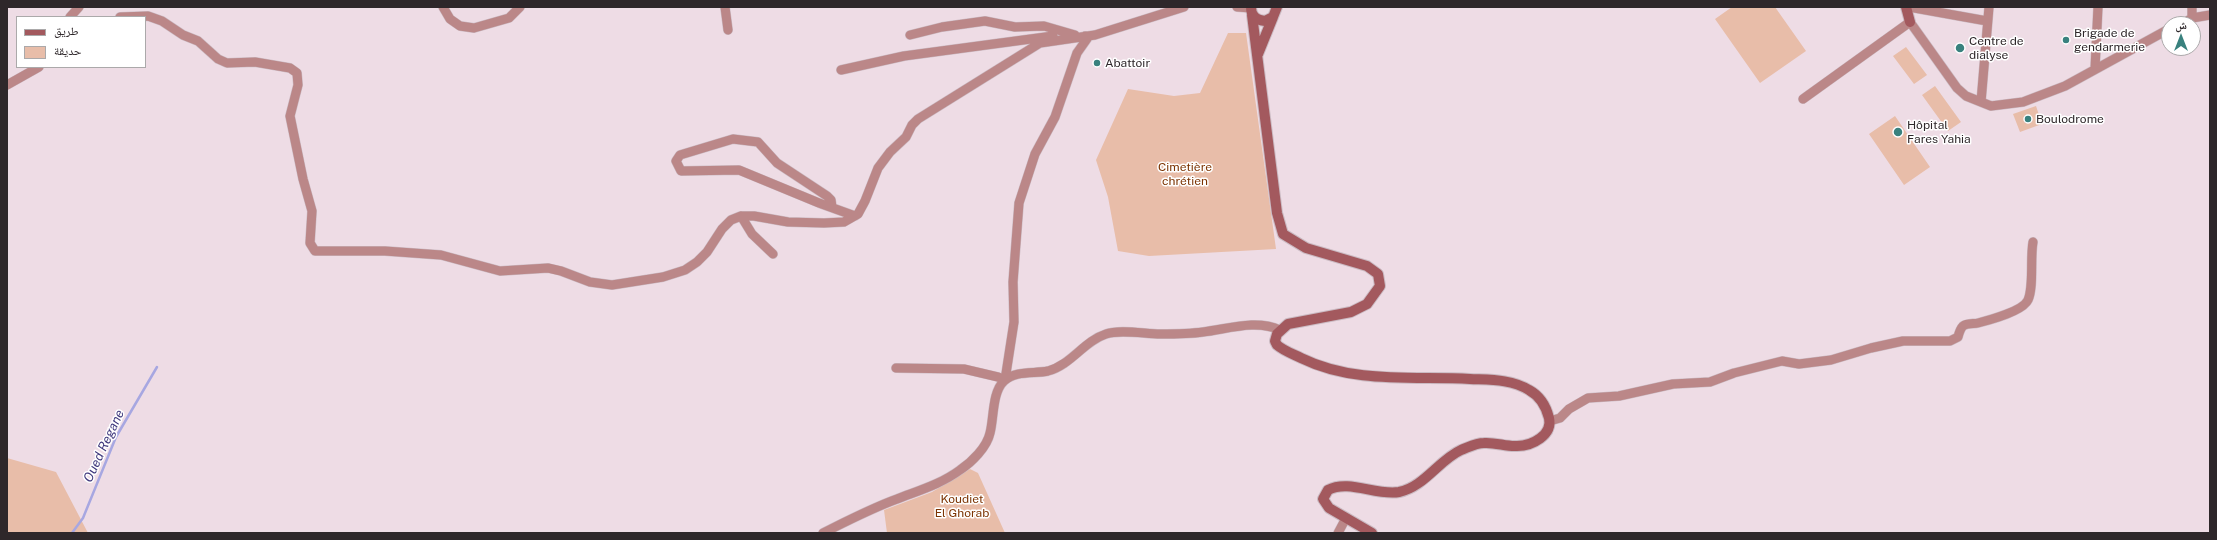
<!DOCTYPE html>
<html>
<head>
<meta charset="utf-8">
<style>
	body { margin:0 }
	#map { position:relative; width:2217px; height:540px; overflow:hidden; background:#eedce5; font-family:"Public Sans","Noto Naskh Arabic",sans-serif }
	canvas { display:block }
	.frame { position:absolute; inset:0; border:8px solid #2e272a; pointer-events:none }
	.legend { position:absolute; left:16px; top:16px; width:130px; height:52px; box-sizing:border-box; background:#fff; border:1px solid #aba9aa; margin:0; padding:5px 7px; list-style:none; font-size:12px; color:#2e272a }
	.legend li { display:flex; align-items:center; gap:8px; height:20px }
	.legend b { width:20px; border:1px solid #aba9aa }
	.north { position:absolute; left:2161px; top:16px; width:40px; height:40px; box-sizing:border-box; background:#fff; border:1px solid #aba9aa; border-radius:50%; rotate:0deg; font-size:11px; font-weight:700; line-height:16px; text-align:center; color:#2e272a }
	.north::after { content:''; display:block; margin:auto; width:14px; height:18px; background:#39817e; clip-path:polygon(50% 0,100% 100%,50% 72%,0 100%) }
</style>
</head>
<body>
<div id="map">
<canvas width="2217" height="540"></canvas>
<div class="frame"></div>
<ul class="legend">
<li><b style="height:5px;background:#a3595e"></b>طريق</li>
<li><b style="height:11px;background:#e8bda9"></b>حديقة</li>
</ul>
<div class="north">ش</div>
</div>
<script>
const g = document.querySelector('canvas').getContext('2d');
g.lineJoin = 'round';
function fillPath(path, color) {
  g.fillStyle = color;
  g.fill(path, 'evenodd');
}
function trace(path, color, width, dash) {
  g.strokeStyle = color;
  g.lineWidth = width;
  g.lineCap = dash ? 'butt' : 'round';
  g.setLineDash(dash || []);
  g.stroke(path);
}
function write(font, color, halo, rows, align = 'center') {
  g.font = font + ' "Public Sans",sans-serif';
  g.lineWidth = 3;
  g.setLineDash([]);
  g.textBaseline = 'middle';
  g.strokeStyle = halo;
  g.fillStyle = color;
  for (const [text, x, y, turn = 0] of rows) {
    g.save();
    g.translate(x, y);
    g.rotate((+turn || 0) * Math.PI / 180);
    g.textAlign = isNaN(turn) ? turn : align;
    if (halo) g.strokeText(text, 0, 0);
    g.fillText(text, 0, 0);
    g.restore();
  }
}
const green = new Path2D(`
	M1732,7H1775L1806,51L1760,83L1715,19Z
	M1228,33H1246L1276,249L1149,256L1118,251L1108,197L1096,160L1128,89L1174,96L1200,93Z
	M1906,47L1927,75L1914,84L1893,56Z
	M1935,86L1961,122L1948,131L1922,95Z
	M2036,106L2042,124L2020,132L2013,114Z
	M1895,116L1930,167L1904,185L1869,134Z
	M7,458L56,472L88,533H7Z
	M970,469L978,473L1005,533H887L884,510L932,492Z`);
const stream = new Path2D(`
	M72,533L83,518L116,437L157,367`);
const street = new Path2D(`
	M443,7L450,19L460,26L474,28L509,18L520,7
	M725,7L728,30
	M1237,7L1251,8
	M1909,7L1987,21
	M2192,7V18
	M70,17L79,7
	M120,17L148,16L162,21L183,35L198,41L218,59L227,63L255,62L290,68L297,73L298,85L290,116L303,179L312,211L310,243L315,251H385L441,255L500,271L548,268L561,271L590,282L612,285L663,277L685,270L697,262L707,252L722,229L731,220L741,216H754L788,222L824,223L844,222L858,214L865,201L878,168L890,152L906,137L912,125L918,119L1040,43L1095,35L1184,7
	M2182,24L2192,18L2210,15
	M910,35L942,27L985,21L1015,27L1044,26L1075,35
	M2095,69L2098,7
	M841,70L904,56L1053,36
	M7,85L39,67
	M1803,99L1910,22L1957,88L1966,96L1991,106L2023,102L2065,86L2169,29
	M1981,102L1989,7
	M832,207L831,200L827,196L777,163L758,142L733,139L680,155L676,161L681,171L739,170L819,203L855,216
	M741,216L752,234L773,254
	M896,368L964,369L998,377L1005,380L1014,322L1013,282L1019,203L1035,154L1055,117L1077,53L1089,36H1085
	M1550,421L1560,418L1569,409L1588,398L1619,396L1673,384L1710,382L1734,373L1782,361L1799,364L1831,360L1871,348L1903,341H1950L1958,337C1959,333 1960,329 1963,326C1967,323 1974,324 1978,323C1990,320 2023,311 2028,300C2034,287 2030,258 2033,242
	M823,533C847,521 872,508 897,499C920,490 941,484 960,470C972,462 987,447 990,433C994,418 992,392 1004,381C1016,370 1034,374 1048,371C1071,365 1084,341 1106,334C1119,329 1146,334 1160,334C1174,334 1189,334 1203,332C1228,329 1256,319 1280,330
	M1338,533L1346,518`);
const secondary = new Path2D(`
	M1251,7C1251,16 1256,20 1265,21L1273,17L1277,7
	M1906,7L1910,22
	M1252,15L1277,213L1283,234L1306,248L1367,266L1378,274L1380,286L1367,304L1351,312L1288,324L1277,334L1275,341L1277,345C1284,351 1293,354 1301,358C1354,384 1413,376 1470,379C1490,380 1511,379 1529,390C1540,396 1546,406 1549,418C1553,435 1532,446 1517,446C1507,447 1495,442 1484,443C1476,443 1469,447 1461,450C1439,460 1424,487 1399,492C1376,496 1349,479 1328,490L1323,499L1329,508L1372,533
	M1258,54L1273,17`);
const markers = [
	[2066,40,4,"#39817e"],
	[1960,48,5,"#39817e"],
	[1097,63,4,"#39817e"],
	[2028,119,4,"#39817e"],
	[1898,132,5,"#39817e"]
];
const poiNames = [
	["Brigade de",2074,33],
	["gendarmerie",2074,47],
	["Centre de",1969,41],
	["dialyse",1969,55],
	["Abattoir",1105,63],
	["Boulodrome",2036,119],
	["Hôpital",1907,125],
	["Fares Yahia",1907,139]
];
const parkNames = [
	["Cimetière",1185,167],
	["chrétien",1185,181],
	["Koudiet",962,499],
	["El Ghorab",962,513]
];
const waterNames = [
	["Oued Regane",104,446,-65]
];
fillPath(green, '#e8bda9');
trace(stream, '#a7a7e1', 2.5);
trace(street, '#cbbbc3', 10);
trace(secondary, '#cbbbc3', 12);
trace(street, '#bb8788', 9);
trace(secondary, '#a3595e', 10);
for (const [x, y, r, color] of markers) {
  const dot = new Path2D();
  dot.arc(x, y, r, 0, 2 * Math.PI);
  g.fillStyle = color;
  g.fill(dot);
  trace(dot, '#fff', 1.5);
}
write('12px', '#2e272a', '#fff', poiNames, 'left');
write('12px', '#7c3403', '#fff', parkNames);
write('italic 13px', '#3e377c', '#fff', waterNames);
</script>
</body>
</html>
